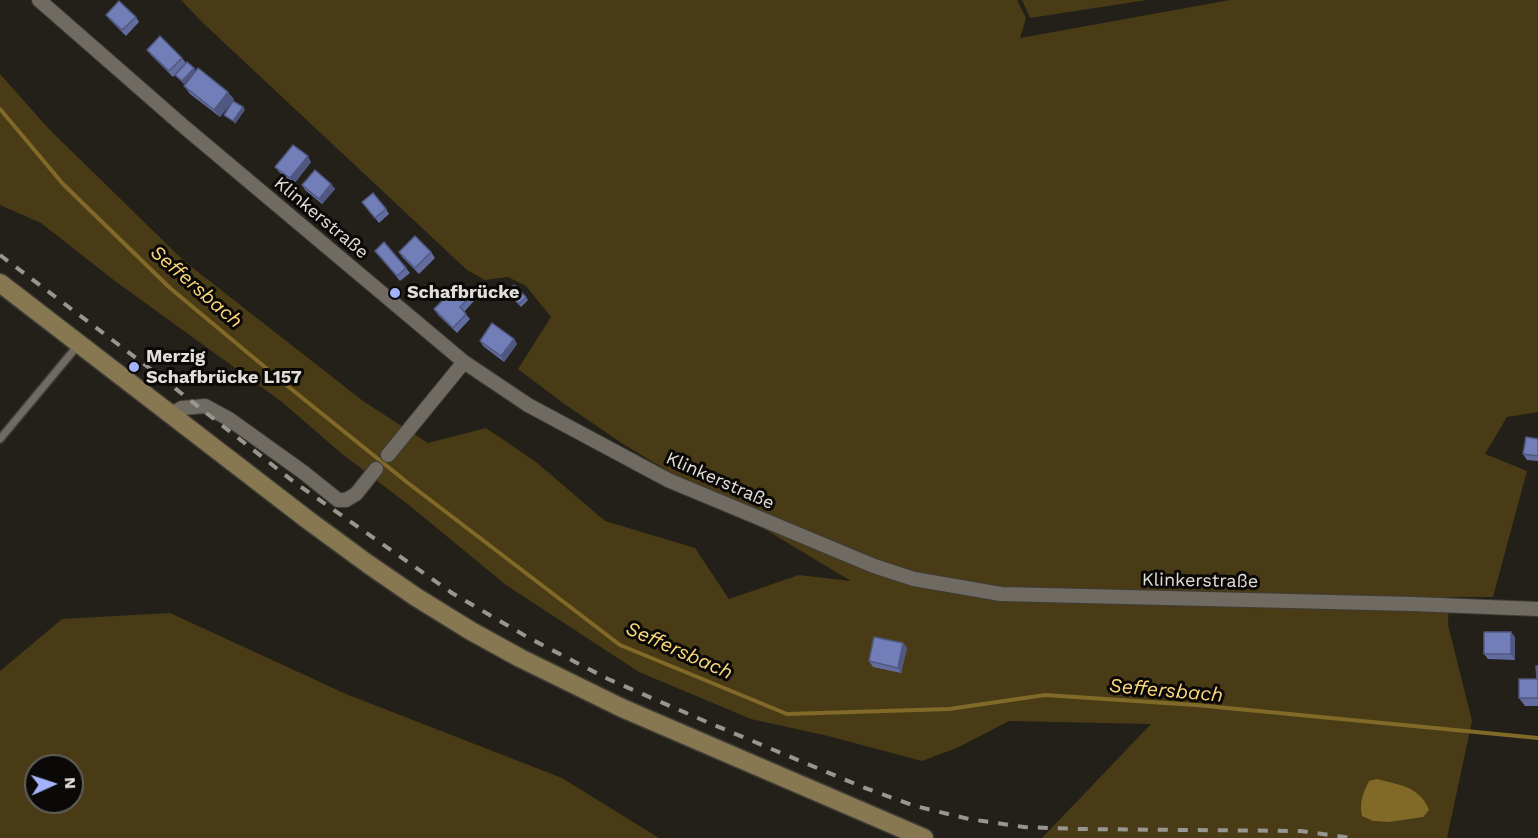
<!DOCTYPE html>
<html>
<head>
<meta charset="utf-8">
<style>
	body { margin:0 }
	#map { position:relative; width:1538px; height:838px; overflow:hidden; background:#222018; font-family:"Work Sans",sans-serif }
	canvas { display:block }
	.north { position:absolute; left:24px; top:754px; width:60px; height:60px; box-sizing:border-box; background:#0b0907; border:2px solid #615f5b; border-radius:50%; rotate:87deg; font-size:16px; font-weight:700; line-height:24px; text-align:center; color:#e1dfda }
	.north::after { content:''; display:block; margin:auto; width:21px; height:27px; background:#a2b2fd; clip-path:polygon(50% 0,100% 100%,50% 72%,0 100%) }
</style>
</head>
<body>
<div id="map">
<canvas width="1538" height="838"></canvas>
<div class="north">N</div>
</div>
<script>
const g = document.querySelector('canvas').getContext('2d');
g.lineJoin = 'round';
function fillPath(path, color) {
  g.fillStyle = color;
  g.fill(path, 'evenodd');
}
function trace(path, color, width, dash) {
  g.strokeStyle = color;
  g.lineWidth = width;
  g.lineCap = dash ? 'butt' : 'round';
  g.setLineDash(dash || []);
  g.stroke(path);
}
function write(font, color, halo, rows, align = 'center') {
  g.font = font + ' "Work Sans",sans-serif';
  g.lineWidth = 6;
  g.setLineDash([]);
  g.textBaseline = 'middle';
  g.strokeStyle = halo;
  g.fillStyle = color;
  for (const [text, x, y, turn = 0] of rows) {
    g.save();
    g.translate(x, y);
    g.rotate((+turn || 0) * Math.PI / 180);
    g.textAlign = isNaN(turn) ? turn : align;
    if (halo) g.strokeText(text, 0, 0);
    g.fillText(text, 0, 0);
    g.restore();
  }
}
const green = new Path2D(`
	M181,0H1017L1026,18L1020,38L1230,0H1538V412L1507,417L1485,454L1527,471L1493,597H1449L1448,625L1472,721L1447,838H1042L1151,724L1009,721L959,747L922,761L828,736L751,719L639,672L506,585L410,506L341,453L282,402L115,281L41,223L0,205V74L49,129L184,261L363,401L428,443L486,428L536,462L605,521L695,548L729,599L799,575L851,581L623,444L563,403L518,369L551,317L526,286L508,277L485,280L467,270L203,23Z
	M1022,0H1147L1030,18Z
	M170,613L346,694L562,778L659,838H0V671L62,619ZM36,766H72V802H36Z`);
const water = new Path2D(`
	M1377,779C1398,785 1420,786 1429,810L1423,817L1389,822L1373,821L1362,816C1359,803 1363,793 1369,781Z`);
const stream = new Path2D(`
	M0,109L63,184L170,288L290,388L408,483L620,645L787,714L949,709L1045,695L1196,705L1538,738`);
const lane = new Path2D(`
	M0,439L79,344`);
const street = new Path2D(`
	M39,0L182,125L464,362L528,405L668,480L874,566L914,579L1001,594L1413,604L1538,609
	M171,414L182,408L205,406L229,419L303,472L338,500H346L356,494L376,469
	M388,455L464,362`);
const secondary = new Path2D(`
	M0,283L308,520L368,564L416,597L471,631L520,658L622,708L924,838`);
const rail = new Path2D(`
	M0,255L148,367L294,482L452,593L529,638L608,679L707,722L865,788L915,806L969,819L1024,827L1078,829L1301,831L1351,838`);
const wall = new Path2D(`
	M106,15L136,17L139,22L126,36L110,20Z
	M147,50L182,58L186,63L196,71L184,84L175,75L183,66L173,77L151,55Z
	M184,86L234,99L220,117L190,94Z
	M311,162L294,184L279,172L275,167Z
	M331,184L335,189L322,204L305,190L302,185Z
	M362,202L386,209L389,214L379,223Z
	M375,251L406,268L410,273L400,281Z
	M399,252H431L435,258L419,274L402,257Z
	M507,292L526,297L528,300L521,307Z
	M471,296L474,301L464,312L470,319L457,333L438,315L434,309Z
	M514,339L517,344L504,362L483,346L480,341Z
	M1538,439V461L1527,460L1523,454Z
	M1515,637V660L1488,659L1484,654Z
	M903,643L907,648L901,673L873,667L869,661Z
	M1538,666V706H1525L1519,698L1537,679Z`);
const shadedWall = new Path2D(`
	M194,68L196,71L184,84L182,81Z
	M228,92L234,99L220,117L214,110Z
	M243,107L245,110L235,124L233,121Z
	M308,156L311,162L294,184L290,178Z
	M331,184L335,189L322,204L319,199Z
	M514,339L517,344L504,362L501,356Z
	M1511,632L1515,637V660L1511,654Z
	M903,643L907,648L901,673L898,668Z`);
const building = new Path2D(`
	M119,1L136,17L122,30L106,15Z
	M160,36L182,58L169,71L147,50Z
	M187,62L194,68L182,81L175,75Z
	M198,68L228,92L214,110L184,86Z
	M233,101L243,107L233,121L224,115Z
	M293,145L308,156L290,178L275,167Z
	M315,170L331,184L319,199L302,185Z
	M373,193L386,209L375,218L362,202Z
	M415,236L431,252L415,268L399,252Z
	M384,242L406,268L397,276L375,251Z
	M459,284L471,296L460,307L466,314L453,328L434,309Z
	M514,285L526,297L519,304L507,292Z
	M492,323L514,339L501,356L480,341Z
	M1526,437L1538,439V456L1523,454Z
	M1484,632H1511V654H1484Z
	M874,637L903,643L898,668L869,661Z
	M1536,666H1538V698H1519V679H1537Z`);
const markers = [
	[395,293,6,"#a2b2fd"],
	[134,367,6,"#a2b2fd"]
];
const streetNames = [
	["Klinkerstraße",321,218,40],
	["Klinkerstraße",720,481,24],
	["Klinkerstraße",1200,581,1]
];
const poiNames = [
	["Schafbrücke",407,293],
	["Merzig",146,357],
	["Schafbrücke L157",146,378]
];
const waterNames = [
	["Seffersbach",196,287,41],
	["Seffersbach",679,651,24],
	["Seffersbach",1166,691,5]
];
fillPath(green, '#493b16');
fillPath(water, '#816927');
trace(stream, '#816927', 4);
trace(lane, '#3f3c37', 10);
trace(street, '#3f3c37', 16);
trace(secondary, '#3f3c37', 21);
trace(lane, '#6f6b63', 7);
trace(street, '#6f6b63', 14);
trace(secondary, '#877851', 18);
trace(rail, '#989690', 4, [10, 10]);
fillPath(wall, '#626c9e');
fillPath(shadedWall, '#505881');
fillPath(building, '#727eb8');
trace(building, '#505881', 1.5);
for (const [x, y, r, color] of markers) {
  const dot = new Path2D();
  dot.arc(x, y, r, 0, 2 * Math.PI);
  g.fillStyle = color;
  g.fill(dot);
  trace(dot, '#0b0907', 2);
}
write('18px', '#e1dfda', '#0b0907', streetNames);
write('bold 18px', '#e1dfda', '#0b0907', poiNames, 'left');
write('italic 20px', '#fad77a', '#0b0907', waterNames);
</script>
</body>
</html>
